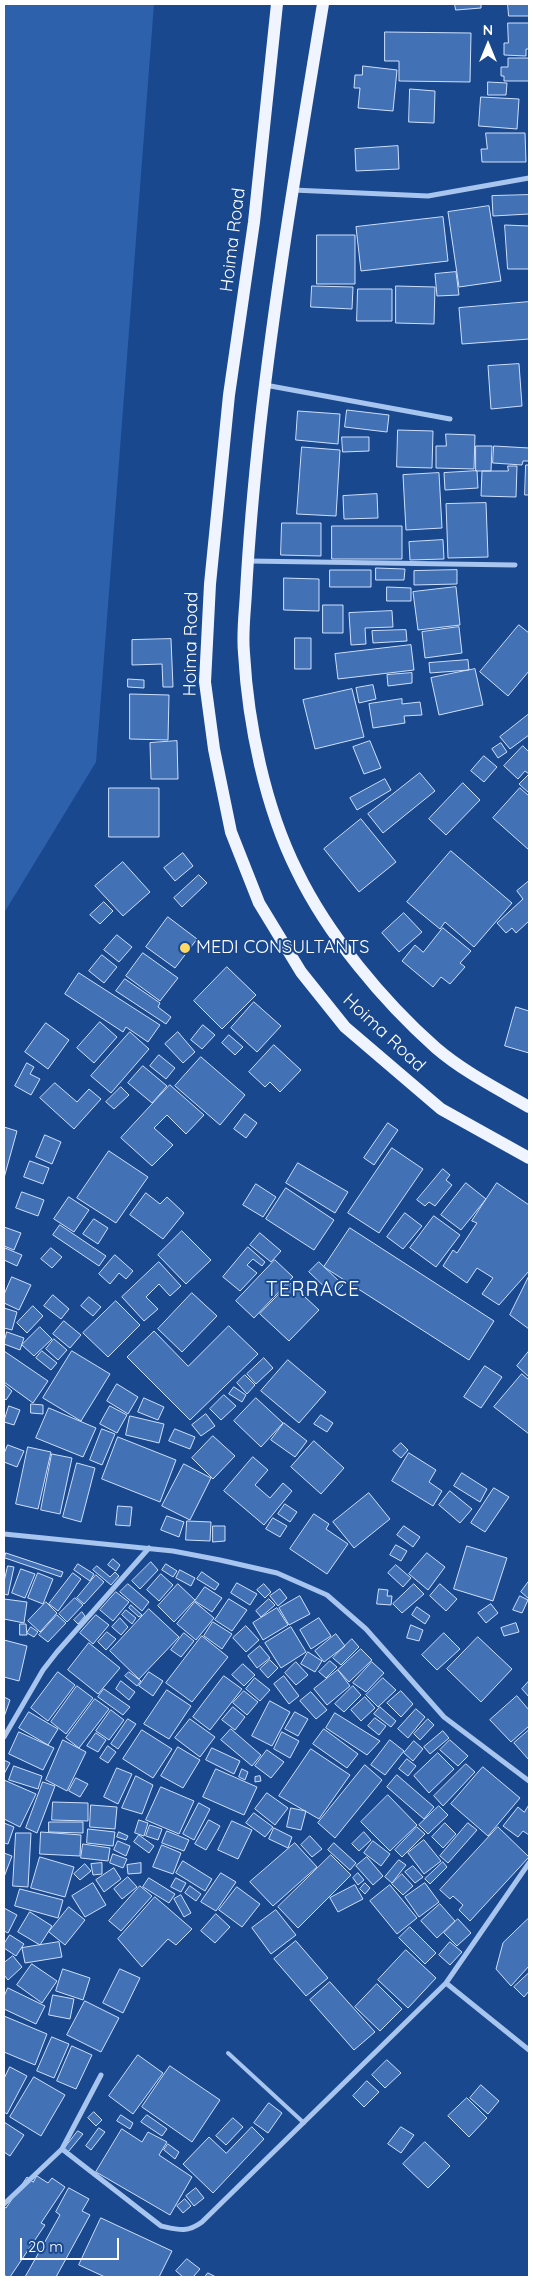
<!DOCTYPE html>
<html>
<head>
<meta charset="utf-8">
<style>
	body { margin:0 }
	#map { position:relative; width:533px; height:2281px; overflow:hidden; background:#1a488e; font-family:Quicksand,sans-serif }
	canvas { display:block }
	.frame { position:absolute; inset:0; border:5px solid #fff; pointer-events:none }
	.north { position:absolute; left:463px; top:20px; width:50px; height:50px; -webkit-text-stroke:4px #1a488e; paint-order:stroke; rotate:0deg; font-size:14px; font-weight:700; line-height:20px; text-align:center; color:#fff }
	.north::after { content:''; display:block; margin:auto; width:18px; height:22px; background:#fff; clip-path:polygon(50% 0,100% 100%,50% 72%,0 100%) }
	.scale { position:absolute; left:20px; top:2238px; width:99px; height:22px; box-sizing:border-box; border:2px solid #fff; border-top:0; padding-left:6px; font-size:15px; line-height:18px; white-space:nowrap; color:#fff; -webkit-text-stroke:4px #1a488e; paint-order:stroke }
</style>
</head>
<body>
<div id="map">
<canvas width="533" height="2281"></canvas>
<div class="frame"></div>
<div class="north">N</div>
<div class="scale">20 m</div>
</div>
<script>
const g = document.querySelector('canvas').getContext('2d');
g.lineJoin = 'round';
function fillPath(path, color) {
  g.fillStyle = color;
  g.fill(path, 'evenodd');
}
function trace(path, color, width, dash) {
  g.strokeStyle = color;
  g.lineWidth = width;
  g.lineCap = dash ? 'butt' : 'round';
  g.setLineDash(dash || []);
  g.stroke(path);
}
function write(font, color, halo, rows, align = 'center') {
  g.font = font + ' Quicksand,sans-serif';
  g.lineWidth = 4;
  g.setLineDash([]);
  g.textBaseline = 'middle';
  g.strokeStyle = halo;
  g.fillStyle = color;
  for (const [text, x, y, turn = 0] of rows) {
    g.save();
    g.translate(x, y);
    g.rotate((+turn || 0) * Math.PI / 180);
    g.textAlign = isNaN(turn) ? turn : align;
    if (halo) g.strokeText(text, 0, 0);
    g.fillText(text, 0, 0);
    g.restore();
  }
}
const green = new Path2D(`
	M4,4H154L96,762L4,913Z`);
const building = new Path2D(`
	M455,4H481V8L456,10Z
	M508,4H529V16H509Z
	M508,23H529V49H526V56L504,55V43H508Z
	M385,32L471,33L470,82L399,81V61H385Z
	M529,54V81H504V76H501V67H508V58H529Z
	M363,66L397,70L393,111L358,108L360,88H354L355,75H362Z
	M488,82L507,83L506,95H488Z
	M410,89L435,91L434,123L409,122Z
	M481,97L519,99L517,129L479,126Z
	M486,133H525L526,162H482L481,149H487Z
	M398,146L399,169L356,171L355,149Z
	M529,195V214L493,216L492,196Z
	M489,206L501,281L459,287L448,212Z
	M443,217L448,261L361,271L356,227Z
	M505,225L529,226V269H508Z
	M317,235H355V284H317Z
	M456,272L459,295L437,296L435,274Z
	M312,286L353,287L352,309L311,307Z
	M396,286L435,287L434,324L396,323Z
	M358,289H392V321H357Z
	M529,302V339L462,344L459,308Z
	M519,364L522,406L491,409L488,366Z
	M347,410L389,415L387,432L345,427Z
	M298,411L340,414L338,444L296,440Z
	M398,430L433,431L432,468L397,467Z
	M446,434L475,435L474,469L436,468V446H446Z
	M342,437H369V451L343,452Z
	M476,446H492L491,471H476Z
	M494,446L529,448V461H523L522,465L493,463Z
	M302,447L340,450L336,516L297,514Z
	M526,465H529V495H525Z
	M508,466H517L516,497L481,496L482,471H508Z
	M477,471L478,488L445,490L444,473Z
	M439,473L442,528L406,530L403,475Z
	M377,494L378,518L344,519L343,496Z
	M486,503L488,557L448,558L446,504Z
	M282,523H321V556L281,555Z
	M332,526H402V559H332Z
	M443,540L444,559L410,560L409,542Z
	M376,568L405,569L404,580H376Z
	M330,570H371V587H330Z
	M457,570V584L414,585V571Z
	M284,578L319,579V611L284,610Z
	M387,587L411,588V601H387Z
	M456,587L460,625L418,630L413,592Z
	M323,605H343V633H323Z
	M392,611L393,627L365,628L366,644L351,645L349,613Z
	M519,625L529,633V671L508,696L480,672Z
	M459,627L462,653L425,658L422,632Z
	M406,630L407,641L373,643L372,631Z
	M295,638H311V669H295Z
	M171,639L173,687H163L162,664L132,665V640Z
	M411,645L414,670L338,679L335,654Z
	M468,660L469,670L430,673L429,663Z
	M475,669L483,705L439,715L431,678Z
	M412,673V683L388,686L387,675Z
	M128,679L144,680V688L128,687Z
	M373,685L376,699L359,703L356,688Z
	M352,689L364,737L315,749L303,700Z
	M130,694L169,695L168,740L130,739Z
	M402,699V704L420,702L422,715L404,716L405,723L373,728L369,704Z
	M529,714V735L510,749L500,737Z
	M177,741L178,779H151L150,743Z
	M370,741L381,768L364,774L353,747Z
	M501,743L507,752L498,758L492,749Z
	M523,746L529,752V793L519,784L529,774L525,771L518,779L504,766Z
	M484,756L497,767L484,782L471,771Z
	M420,773L435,791L383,833L368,814Z
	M385,779L391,790L357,810L350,798Z
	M463,783L480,800L446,835L429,819Z
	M109,788H159V837H109Z
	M520,788L529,796V850L493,818Z
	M361,819L396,862L359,892L324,849Z
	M451,851L512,903L474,947L445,922L440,929L407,902Z
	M183,853L193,866L175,881L164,868Z
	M123,862L150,892L123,916L95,886Z
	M199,875L207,883L182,907L174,898Z
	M529,881V921L516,933L512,928L506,933L497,923L523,899L517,891Z
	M104,902L113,911L100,924L90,915Z
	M404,913L422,932L399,952L382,933Z
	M168,917L197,939L175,968L146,947Z
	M443,928L471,951L460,963L465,967L450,984L441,977L433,987L402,961L415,945L423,952Z
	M117,935L132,947L119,962L104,950Z
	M143,953L178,978L160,1001L126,976Z
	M102,955L117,967L104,983L89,971Z
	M227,967L256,995L222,1029L194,1001Z
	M79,973L160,1025L148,1042L126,1027L123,1032L65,994Z
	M125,979L160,1003L158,1007L171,1017L166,1024L116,991Z
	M254,1002L281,1026L257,1052L231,1028Z
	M516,1007L529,1011V1053L505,1046Z
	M100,1022L117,1037L94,1063L77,1048Z
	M46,1023L69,1040L48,1069L25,1052Z
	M203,1025L215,1035L202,1049L191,1040Z
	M130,1032L149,1049L111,1093L91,1076Z
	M178,1032L195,1052L183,1063L165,1044Z
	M229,1035L243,1047L235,1055L222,1043Z
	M274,1045L301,1070L280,1092L270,1082L265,1087L249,1072Z
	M159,1055L175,1068L166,1079L150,1066Z
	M201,1057L245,1095L220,1125L175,1086Z
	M27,1063L34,1067L30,1074L40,1079L31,1095L15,1086Z
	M143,1066L167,1086L152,1103L128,1083Z
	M55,1083L77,1102L89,1089L101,1099L74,1129L40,1098Z
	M170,1085L204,1115L186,1134L167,1115L154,1128L173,1145L152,1166L121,1138Z
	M121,1087L129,1095L114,1109L106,1102Z
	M245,1114L257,1123L246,1138L234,1129Z
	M388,1123L398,1130L374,1165L364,1158Z
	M4,1127L17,1131L4,1178Z
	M45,1135L61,1142L52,1164L36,1157Z
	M392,1148L423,1169L379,1233L348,1213Z
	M109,1151L148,1177L116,1223L77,1198Z
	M30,1161L49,1168L43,1184L24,1177Z
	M298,1163L348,1192L335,1213L286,1183Z
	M443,1169L450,1175L446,1180L452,1185L435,1206L429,1202L425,1206L417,1200Z
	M466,1183L486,1199L461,1230L441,1215Z
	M497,1183L529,1205V1271L499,1305L482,1294L493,1278L477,1268L467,1283L443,1266L453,1250L457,1253L477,1223L472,1221Z
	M256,1184L276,1197L263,1217L243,1205Z
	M286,1188L334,1220L314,1250L266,1219Z
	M22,1192L44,1200L38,1216L16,1208Z
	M146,1193L160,1204L167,1197L184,1213L163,1239L130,1215Z
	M69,1197L89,1210L74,1232L54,1219Z
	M405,1213L422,1226L403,1249L387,1237Z
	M434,1216L460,1235L436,1267L410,1248Z
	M94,1219L108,1228L98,1244L83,1234Z
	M60,1225L106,1256L99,1266L53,1235Z
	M4,1227L21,1233L14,1250L4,1246Z
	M350,1228L494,1321L469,1360L324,1267Z
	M182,1231L211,1260L186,1284L158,1255Z
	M260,1233L281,1251L271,1262L250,1245Z
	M248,1247L265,1262L262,1266L253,1259L247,1265L257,1273L240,1291L223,1277Z
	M5,1248L22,1255L17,1266L4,1260Z
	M51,1248L62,1257L52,1268L41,1259Z
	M115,1255L133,1271L126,1279L119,1273L110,1284L99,1274Z
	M275,1260L293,1277L254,1318L236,1301Z
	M159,1262L181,1286L170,1296L159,1284L146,1297L158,1309L144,1321L122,1297Z
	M319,1262L343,1285L333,1295L309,1272Z
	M529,1276V1329L510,1315Z
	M12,1277L31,1285L19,1310L4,1303V1295Z
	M290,1283L319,1310L289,1341L260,1314Z
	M192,1293L217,1316L182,1352L158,1329Z
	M53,1295L69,1309L61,1319L44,1306Z
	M89,1297L101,1307L93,1316L81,1306Z
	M116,1301L140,1325L108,1357L83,1333Z
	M33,1306L43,1316L27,1333L17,1323Z
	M4,1308L17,1312L12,1330L4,1328Z
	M64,1321L81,1335L70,1348L53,1334Z
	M229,1326L258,1354L190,1420L127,1357L154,1331L188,1366Z
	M40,1327L52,1339L34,1356L22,1345Z
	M7,1332L24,1338L20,1350L4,1344Z
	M54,1339L67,1350L58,1360L46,1349Z
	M4,1351L48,1381L33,1403L4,1382Z
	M42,1351L57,1363L51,1370L36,1358Z
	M72,1351L110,1374L81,1421L43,1398Z
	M529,1351V1377L517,1366Z
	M264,1358L273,1368L256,1384L247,1374Z
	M288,1360L326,1392L299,1423L261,1391Z
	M485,1366L502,1377L481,1408L464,1397Z
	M522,1374L529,1380V1434L494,1407Z
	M245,1375L255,1385L247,1394L237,1383Z
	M4,1384L12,1391L6,1400L4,1398Z
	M117,1384L138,1397L128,1414L107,1401Z
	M234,1387L246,1395L242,1402L229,1394Z
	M224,1395L236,1406L221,1420L210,1409Z
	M144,1398L164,1407L158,1420L138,1412Z
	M256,1398L283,1423L261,1447L234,1421Z
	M31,1404L43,1405V1414L31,1413Z
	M9,1406L20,1410L14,1425L4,1422Z
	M110,1406L127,1415L117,1433L100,1424Z
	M49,1408L96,1428L83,1457L36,1438Z
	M206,1414L215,1426L201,1436L192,1425Z
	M321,1415L333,1423L327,1432L314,1424Z
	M130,1416L164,1424L159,1443L126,1435Z
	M284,1423L307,1441L295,1457L271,1440Z
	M102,1429L115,1434L102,1465L90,1460Z
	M175,1429L195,1437L190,1449L169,1441Z
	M213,1436L235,1456L213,1479L192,1458Z
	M118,1437L176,1460L160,1502L102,1479Z
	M314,1441L344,1468L321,1494L291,1467Z
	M401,1443L408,1450L401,1458L393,1451Z
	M8,1445L24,1451L17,1467L4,1462V1454Z
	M28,1447L51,1452L38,1509L16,1504Z
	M409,1453L436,1470L429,1482L442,1491L433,1506L392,1481Z
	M52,1454L72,1458L60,1514L41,1510Z
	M253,1457L268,1470L255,1485L270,1498L283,1483L292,1491L264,1525L224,1491Z
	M77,1463L95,1468L81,1522L63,1517Z
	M184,1464L211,1478L190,1520L162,1506Z
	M462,1473L487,1489L480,1502L454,1486Z
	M494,1488L509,1497L485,1532L471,1523Z
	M450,1491L472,1509L460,1523L439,1505Z
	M369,1493L390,1519L354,1548L333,1522Z
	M285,1504L297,1512L290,1522L278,1514Z
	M118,1506L132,1507L130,1526L116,1525Z
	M314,1514L329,1524L326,1529L348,1544L327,1574L290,1549Z
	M167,1516L184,1522L179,1537L161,1530Z
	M273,1518L287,1526L280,1537L266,1529Z
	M187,1521L211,1522L210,1541L186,1540Z
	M213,1526H225V1541L213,1542Z
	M404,1526L420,1537L413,1547L397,1535Z
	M396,1545L407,1551L401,1561L390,1555Z
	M467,1546L507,1558L493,1601L454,1589Z
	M6,1553L63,1572L61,1577L5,1558Z
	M427,1553L445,1567L428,1590L409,1574Z
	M113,1559L120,1565L116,1571L108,1565Z
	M151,1562L158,1570L140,1589L132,1581Z
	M78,1564L94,1574L90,1581L74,1570Z
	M166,1564L177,1571L173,1577L162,1570Z
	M396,1565L411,1578L403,1587L388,1573Z
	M8,1566L14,1567L8,1595L4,1594V1582Z
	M97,1566L110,1577L115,1572L119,1576L111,1585L93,1570Z
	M21,1569L35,1574L25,1598L12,1593Z
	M180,1570L195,1578L191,1586L176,1578Z
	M202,1572L219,1584L215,1590L197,1579Z
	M38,1573L53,1579L43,1604L28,1598Z
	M73,1573L81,1579L58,1611L49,1604Z
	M161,1574L173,1585L159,1601L147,1590Z
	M96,1575L104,1582L84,1604L77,1598Z
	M529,1581V1599L521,1592Z
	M237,1583L257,1594L250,1605L231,1593Z
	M128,1584L149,1602L142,1611L120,1592Z
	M178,1584L195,1600L174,1622L158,1606Z
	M264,1584L271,1592L265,1598L257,1590Z
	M414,1584L424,1594L402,1613L393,1604Z
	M440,1584L457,1599L446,1611L430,1596Z
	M205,1587L222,1598L212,1612L195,1601Z
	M280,1589L287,1598L278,1606L270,1596Z
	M379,1589L388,1590L387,1596H392L391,1605L377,1604Z
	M116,1592L129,1602L113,1621L100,1610Z
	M300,1596L310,1614L289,1625L279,1608Z
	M520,1596L528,1600L522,1613L513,1610Z
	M75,1598L83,1605L67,1622L59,1614Z
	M4,1599L27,1602L24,1623L4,1619Z
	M229,1599L247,1610L232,1631L215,1620Z
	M269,1599L275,1605L261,1617L256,1611Z
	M46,1602L57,1613L40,1632L28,1621Z
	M195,1602L214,1618L196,1640L177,1624Z
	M491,1604L498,1613L486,1623L478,1613Z
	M131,1605L142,1615L139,1617L129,1608Z
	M417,1607L430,1616L425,1624L412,1615Z
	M277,1608L288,1625L263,1640L253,1623Z
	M149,1609L179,1637L139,1679L110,1651Z
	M126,1610L136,1618L132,1624L122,1615Z
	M82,1612L85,1616L78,1624L74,1620Z
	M57,1615L66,1623L48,1642L39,1635Z
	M96,1615L109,1625L93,1644L80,1633Z
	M120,1618L128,1627L121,1635L112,1627Z
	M319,1618L331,1636L311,1649L300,1630Z
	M213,1622L232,1634L222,1649L204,1636Z
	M516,1623L519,1632L504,1636L501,1628Z
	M20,1624H26L27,1635H20Z
	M411,1625L423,1630L419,1641L407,1638Z
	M246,1626L259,1640L246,1652L233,1638Z
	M31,1627L38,1632L34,1637L27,1633Z
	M291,1627L306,1652L281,1668L265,1643Z
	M107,1632L116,1639L106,1650L98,1642Z
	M184,1633L194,1641L181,1657L171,1650Z
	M444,1633L460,1649L437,1670L422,1655Z
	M336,1634L345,1646L324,1662L315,1651Z
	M202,1636L228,1657L192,1702L166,1683Z
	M478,1637L512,1669L481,1702L447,1669Z
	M352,1639L359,1647L341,1665L333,1658Z
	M4,1640L27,1646L19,1681L4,1677Z
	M89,1643L120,1668L98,1694L68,1670Z
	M260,1646L270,1658L257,1668L248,1656Z
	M361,1649L372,1660L349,1682L338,1670Z
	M308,1652L322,1661L315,1672L301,1664Z
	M270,1660L278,1668L268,1678L260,1669Z
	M330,1661L337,1667L326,1678L319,1672Z
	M296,1662L308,1675L296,1685L285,1673Z
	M372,1662L384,1673L366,1692L353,1683Z
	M243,1664L255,1675L244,1686L232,1675Z
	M338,1670L350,1686L327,1705L314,1689Z
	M58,1672L75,1685L48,1721L31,1708Z
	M129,1672L141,1681L137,1686L125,1676Z
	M149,1672L163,1681L153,1696L139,1686Z
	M224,1676L242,1689L210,1730L193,1717Z
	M284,1676L299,1696L289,1704L274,1684Z
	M255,1678L270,1690L260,1701L246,1689Z
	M383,1678L396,1690L378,1707L366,1695Z
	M121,1681L135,1692L129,1700L116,1689Z
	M529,1681V1697L522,1689Z
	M77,1686L93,1698L66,1734L51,1722Z
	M353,1686L361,1695L344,1712L335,1704Z
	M104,1689L130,1707L123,1715L98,1697Z
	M167,1690L191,1706L169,1739L144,1724Z
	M244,1691L258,1702L247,1715L233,1703Z
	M401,1691L413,1704L401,1717L387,1703Z
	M311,1692L327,1710L316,1719L300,1701Z
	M517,1696L529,1710V1726L511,1742L490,1720Z
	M4,1697L10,1700L4,1717Z
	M365,1697L375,1708L361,1721L351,1710Z
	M95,1699L109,1709L79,1748L66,1738Z
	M270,1701L290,1712L272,1746L252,1736Z
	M233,1707L245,1717L235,1730L222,1720Z
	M380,1707L396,1721L391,1727L374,1714Z
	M416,1709L425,1717L408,1738L398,1729Z
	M111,1710L124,1720L109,1740L96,1731Z
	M29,1712L58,1729L48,1745L19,1728Z
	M295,1712L308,1719L298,1736L285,1729Z
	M335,1713L380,1741L367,1755L326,1728Z
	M375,1718L386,1726L379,1735L368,1726Z
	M128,1719L136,1724L118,1749L111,1744Z
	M190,1719L215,1737L200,1757L175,1738Z
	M428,1719L434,1725L420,1740L414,1734Z
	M231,1729L261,1755L252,1766L221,1740Z
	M324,1729L358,1754L347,1768L313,1744Z
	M142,1730L172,1749L153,1778L123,1759Z
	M529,1730V1760L514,1743Z
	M443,1731L449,1738L430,1754L424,1747Z
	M19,1732L54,1748L43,1770L9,1754Z
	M282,1732L299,1741L290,1758L274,1749Z
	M96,1733L106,1740L98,1752L87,1746Z
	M63,1740L86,1752L67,1791L46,1780Z
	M390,1740L404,1751L385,1775L371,1765Z
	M450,1740L468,1756L458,1766L440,1750Z
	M414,1741L423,1749L413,1761L404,1753Z
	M108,1746L116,1752L108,1763L100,1758Z
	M178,1747L200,1760L183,1788L161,1776Z
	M212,1748L240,1761L234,1774L206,1760Z
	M311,1749L350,1775L319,1819L279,1796Z
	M267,1750L284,1762L271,1778L255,1766Z
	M438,1753L454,1769L429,1793L414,1776Z
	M407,1759L416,1766L408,1776L399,1769Z
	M4,1760L10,1763L4,1774Z
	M466,1764L475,1772L443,1806L434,1796Z
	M365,1765L382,1780L335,1838L318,1823Z
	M14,1766L42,1776L38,1789L9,1780Z
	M483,1767L520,1798L488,1836L451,1804Z
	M117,1768L132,1774L118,1804L104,1797Z
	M216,1769L257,1787L244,1815L203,1797Z
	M242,1769L248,1772L245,1780L239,1777Z
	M397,1775L434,1807L424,1819L387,1787Z
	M136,1776L153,1785L142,1814L122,1808Z
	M260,1776L261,1781L255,1782V1777Z
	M76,1778L88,1784L80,1797L69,1791Z
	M4,1780L36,1794L20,1827L4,1819Z
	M43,1782L55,1786L37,1833L26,1828Z
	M161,1787L194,1801L179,1834L146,1820Z
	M267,1793L288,1808L275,1825L255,1809Z
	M388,1795L417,1825L390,1851L361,1822Z
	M53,1802L88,1803V1821L52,1820Z
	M199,1803L210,1809L194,1840L183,1834Z
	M91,1805L117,1807L115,1829L90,1827Z
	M529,1805V1835L523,1831L518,1837L503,1826L518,1807L524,1812Z
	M439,1806L448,1815L428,1834L419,1825Z
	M291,1808L306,1811L301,1830L287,1827Z
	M254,1813L273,1827L265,1837L246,1823Z
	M139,1820L148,1823L144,1836L135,1833Z
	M209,1820L220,1826L206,1850L195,1844Z
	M232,1821L252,1830L238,1859L218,1850Z
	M49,1822H83V1833L49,1832Z
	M4,1823L14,1827L8,1844L4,1843Z
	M445,1823L456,1834L443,1848L432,1837Z
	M468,1823L477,1830L448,1863L440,1856Z
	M150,1825L162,1829L158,1840L146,1836Z
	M417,1827L425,1834L402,1857L395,1850Z
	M498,1827L529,1857L470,1921L459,1910L463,1905L453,1896L450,1899L440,1890Z
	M274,1828L292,1837L288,1848L269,1839Z
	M88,1829L115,1832L113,1846L87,1843Z
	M167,1831L189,1840L184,1851L162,1843Z
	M41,1832L81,1835L80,1856L40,1854Z
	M119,1832L128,1836L126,1840L117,1837Z
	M364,1832L371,1840L359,1851L352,1844Z
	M16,1833H31L28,1887L13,1886Z
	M139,1835L154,1846L149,1853L134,1842Z
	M310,1836L322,1849L312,1857L301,1845Z
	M424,1840L441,1861L424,1874L408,1853Z
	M118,1841L130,1846L126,1856L114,1850Z
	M373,1841L390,1854L381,1866L364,1853Z
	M295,1843L317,1867L273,1906L250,1882Z
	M334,1843L356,1863L350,1870L328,1850Z
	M83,1844L110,1848L108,1861L81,1858Z
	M162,1845L181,1853L173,1874L153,1867Z
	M4,1853L12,1856L4,1877Z
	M113,1854L127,1859L123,1868L110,1863Z
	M331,1855L351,1875L298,1928L278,1907Z
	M40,1857L74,1867L65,1897L31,1888Z
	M367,1857L383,1876L373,1885L356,1866Z
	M399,1860L406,1865L392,1883L385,1877Z
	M183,1861L212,1879L205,1891L176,1873Z
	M443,1862L447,1867L430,1884L425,1879Z
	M102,1863V1874L93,1875L91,1864Z
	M141,1863V1873L128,1874L127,1865Z
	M85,1864L91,1871L80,1880L74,1874Z
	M413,1866L423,1877L415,1883L405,1872Z
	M114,1868L121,1879L104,1892L96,1880Z
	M221,1873L236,1882L216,1911L201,1902Z
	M358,1873L364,1880L358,1885L353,1878Z
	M402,1874L413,1886L403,1895L392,1884Z
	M128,1877L137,1887L122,1899L114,1889Z
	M149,1878L175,1894L169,1903L143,1887Z
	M176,1878L186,1883L181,1892L171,1887Z
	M93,1883L106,1905L85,1917L72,1896Z
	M365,1883L370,1888L365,1894L360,1889Z
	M425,1883L439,1902L419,1917L405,1897Z
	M355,1885L363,1899L338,1912L330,1898Z
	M390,1885L417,1918L397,1934L370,1901Z
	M140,1886L152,1896L121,1931L109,1921Z
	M190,1886L201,1894L196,1901L185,1893Z
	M237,1887L260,1904L242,1927L219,1910Z
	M20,1889L63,1900L58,1918L15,1906Z
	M181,1895L191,1913L184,1917L174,1899Z
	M155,1897L192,1929L176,1945L168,1939L142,1967L118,1939Z
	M440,1904L455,1921L437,1938L421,1921Z
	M69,1907L85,1920L65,1945L49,1932Z
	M4,1908L17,1915L8,1933L4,1931Z
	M276,1910L296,1935L271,1954L252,1928Z
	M30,1912L52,1926L40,1945L18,1932Z
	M216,1914L230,1927L215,1943L201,1931Z
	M529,1918V1966L511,1986L496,1969L503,1943Z
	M458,1919L471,1933L457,1946L444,1933Z
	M410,1927L436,1953L425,1964L399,1938Z
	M10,1935L24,1944L16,1956L4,1948V1944Z
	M296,1941L328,1978L306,1996L274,1959Z
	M59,1942L62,1957L25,1963L22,1948Z
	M450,1942L462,1952L450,1965L439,1955Z
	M406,1950L436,1978L408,2008L378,1980Z
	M13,1956L22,1967L8,1980L4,1975V1963Z
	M32,1964L57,1981L42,2003L17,1985Z
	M63,1969L90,1978L83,2000L56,1991Z
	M120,1969L140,1978L123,2013L103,2003Z
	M529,1973V1991L524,1997L514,1987Z
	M330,1982L375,2032L354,2050L310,2000Z
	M377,1984L402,2009L380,2031L355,2007Z
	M8,1988L45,2006L36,2024L4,2009V1997Z
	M53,1995L74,1999L70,2019L49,2015Z
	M85,2001L119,2018L101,2052L67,2035Z
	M4,2016L47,2034L35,2065L4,2052Z
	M52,2037L69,2044L54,2078L37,2071Z
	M72,2046L92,2055L76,2089L57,2081Z
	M138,2055L163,2073L133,2114L109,2096Z
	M387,2060L401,2073L385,2088L372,2075Z
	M170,2066L220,2100L192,2142L142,2107Z
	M10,2067L27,2076L7,2114L4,2112V2079Z
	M34,2077L65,2095L41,2136L10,2117Z
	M367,2081L379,2092L364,2107L353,2096Z
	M481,2085L499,2101L488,2114L470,2098Z
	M467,2098L487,2118L469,2137L448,2116Z
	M269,2103L282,2113L268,2133L254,2123Z
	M94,2112L102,2120L96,2126L88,2118Z
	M121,2115L133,2123L130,2129L117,2121Z
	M147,2115L167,2129L162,2136L141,2122Z
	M233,2118L243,2127L226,2145L216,2136Z
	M4,2122L24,2135L10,2156L4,2152Z
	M252,2127L264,2139L213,2193L183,2164L209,2137L226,2153Z
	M401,2127L414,2135L401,2153L388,2144Z
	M99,2128L105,2132L91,2150L86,2146Z
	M122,2129L142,2142L148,2132L167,2142L159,2155L192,2177L170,2215L96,2172Z
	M78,2131L83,2134L68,2152L64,2149Z
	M425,2142L450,2166L428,2188L403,2164Z
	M168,2144L179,2152L175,2159L164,2150Z
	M37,2176L48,2183L52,2178L65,2187L41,2223L45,2225L10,2277H7L4,2275V2207L6,2208L27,2177L33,2182Z
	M69,2188L89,2199L82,2211L90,2215L56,2277H25L60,2215L56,2212Z
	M196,2188L204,2198L194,2206L186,2196Z
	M185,2199L191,2206L183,2213L177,2206Z
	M101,2218L172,2251L159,2277H105L79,2265Z
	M187,2259L200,2269L193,2277H183L176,2271Z
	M208,2273L216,2277H205Z`);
const lane = new Path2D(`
	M228,2053L304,2123`);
const street = new Path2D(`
	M293,190L428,196L529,178
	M265,385L450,419
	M248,561L515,565
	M4,1534L173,1551L220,1560L277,1573L327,1595L366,1629L444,1717L529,1781
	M4,1737L43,1670L57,1652L149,1548
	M446,1983L529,2050
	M62,2149L161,2226C179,2230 187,2233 202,2222L446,1983L529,1863
	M4,2204L62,2149L101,2075`);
const primary = new Path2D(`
	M277,4L254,222L229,395L210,584L205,682L214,749L231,832L259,903L301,972L345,1027L441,1109L529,1158
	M323,4C300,144 276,285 260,427C254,482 249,537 246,592C245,612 242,633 244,653C248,724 265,807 297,871C328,935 383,1001 436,1048C464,1072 498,1089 529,1107`);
const markers = [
	[185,948,6,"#ffd965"]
];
const streetNames = [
	["Hoima Road",233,240,-83],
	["Hoima Road",191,644,-89],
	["Hoima Road",384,1033,43]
];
const poiNames = [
	["MEDI CONSULTANTS",196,948]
];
const quarterNames = [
	["TERRACE",313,1290]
];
fillPath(green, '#2d61ac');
fillPath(building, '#4371b6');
trace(building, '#cde0fa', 1);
trace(lane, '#a7c5ee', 4);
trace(street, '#a7c5ee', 5);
trace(primary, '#eff4ff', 12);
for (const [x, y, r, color] of markers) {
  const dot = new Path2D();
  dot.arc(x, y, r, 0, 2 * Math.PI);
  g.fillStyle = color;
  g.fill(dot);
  trace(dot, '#1a488e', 2);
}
write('18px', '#fff', '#1a488e', streetNames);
write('18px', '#fff', '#1a488e', poiNames, 'left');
g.letterSpacing = '1px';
write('20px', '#fff', '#1a488e', quarterNames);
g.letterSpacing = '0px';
</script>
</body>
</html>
